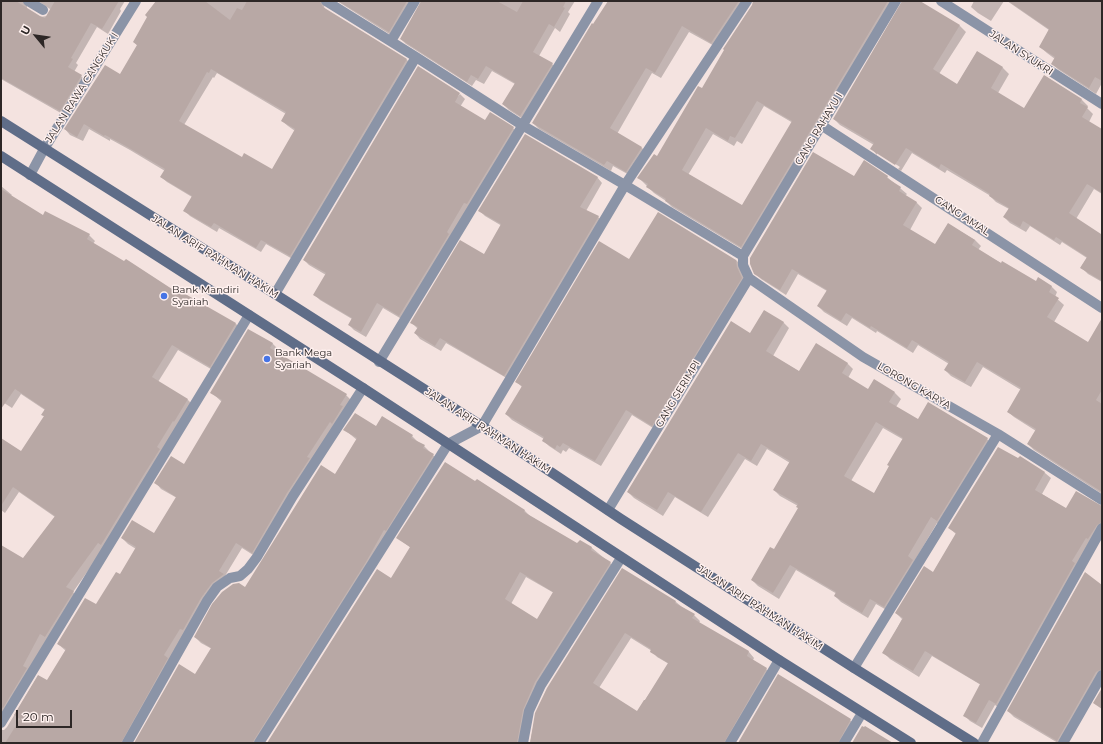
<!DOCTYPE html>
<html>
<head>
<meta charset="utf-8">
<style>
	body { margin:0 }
	#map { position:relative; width:1103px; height:744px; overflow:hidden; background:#f4e3e0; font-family:Montserrat,sans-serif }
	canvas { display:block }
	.frame { position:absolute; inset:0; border:2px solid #2d2726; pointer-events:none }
	.north { position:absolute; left:16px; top:16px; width:40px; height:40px; -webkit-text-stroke:3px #fff1ef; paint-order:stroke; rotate:299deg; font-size:11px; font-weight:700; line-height:16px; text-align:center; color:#2d2726 }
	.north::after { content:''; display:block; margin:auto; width:14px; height:18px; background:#2d2726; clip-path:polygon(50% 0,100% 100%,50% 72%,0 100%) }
	.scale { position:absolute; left:16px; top:710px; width:56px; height:18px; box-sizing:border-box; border:2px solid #2d2726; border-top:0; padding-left:5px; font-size:12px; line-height:14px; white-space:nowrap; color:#2d2726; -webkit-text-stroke:3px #fff1ef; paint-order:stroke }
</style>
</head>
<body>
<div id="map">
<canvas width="1103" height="744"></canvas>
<div class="frame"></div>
<div class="north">U</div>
<div class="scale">20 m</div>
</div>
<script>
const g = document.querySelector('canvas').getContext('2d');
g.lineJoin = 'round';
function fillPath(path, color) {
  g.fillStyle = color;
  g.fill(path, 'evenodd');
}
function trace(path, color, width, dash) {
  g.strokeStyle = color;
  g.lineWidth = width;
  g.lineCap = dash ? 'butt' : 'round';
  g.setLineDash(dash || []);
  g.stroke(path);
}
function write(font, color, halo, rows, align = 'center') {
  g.font = font + ' Montserrat,sans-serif';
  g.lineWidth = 3;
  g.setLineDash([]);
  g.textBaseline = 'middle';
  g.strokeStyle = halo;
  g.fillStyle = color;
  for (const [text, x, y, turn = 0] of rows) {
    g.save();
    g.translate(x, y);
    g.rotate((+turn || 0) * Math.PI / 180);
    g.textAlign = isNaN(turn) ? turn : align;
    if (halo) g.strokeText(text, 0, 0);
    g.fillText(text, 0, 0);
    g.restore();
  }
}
const shadow = new Path2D(`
	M1,1H30L27,4V9L40,17L47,16L50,13V9L38,1H125L120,9L121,11L108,34L97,27L76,63L78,65L74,72L81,76L87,82L66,116L1,79Z
	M157,1H329L326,3L324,7L326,10L407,60L412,65L296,261L266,244L261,252L219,228L217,232L190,216L185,211L192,197L167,182L161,177L165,171L130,150L110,139V141L89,129L83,141L70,135L65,129L121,75L138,46L134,42ZM217,73L286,114L282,121L288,126L295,131L273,171L242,159L184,125L213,77L214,78Z
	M337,1H417L394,37Z
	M422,1H575L568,12L570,14L560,32L555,28L539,56L552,64L557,69L526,121L509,110L503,104L515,84L492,71L484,84L476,80L472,86L406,44L401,39Z
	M609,1H748L718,48L689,32L661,78L652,73L617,134L642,148L648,154L633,177L613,166L611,171L539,129L533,123Z
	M773,1H901L747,252L672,207L666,201L654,193L639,178L658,157L702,90ZM764,106L793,123L742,206L688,175L713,134L734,146L737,141L742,144Z
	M903,1H918L960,26L966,32L939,74L957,85L977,52L1003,68L1009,74L998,93L1024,110L1045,76L1082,100L1088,106L1087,108L1093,114L1089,122L1102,130V194L1094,189L1076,219L1101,235L1102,233V282L1088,274L1081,267L1087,258L1062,242L1060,245L1030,226L1026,232L1010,223L1004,217L1009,209L996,202L989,195L947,170L945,173L912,153L901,171L898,169L900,167L877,152V155L872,149L874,145L840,125L834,119Z
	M974,1H1004L991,21L978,13L971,7Z
	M1007,1H1102V83L1096,94L1059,70L1052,64L1055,59L1047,53L1040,47L1049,30Z
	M460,94L465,99L460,107L485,121L513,128L518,133L405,321L383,308L366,337L354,330L349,325L352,319L320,300L315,295L326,275L309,265L304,260Z
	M597,177L602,183L586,211L598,217L604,222L510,380L446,343L441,351L420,339L415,333L418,329L412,323L484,255L502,226L485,216L480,211Z
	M887,177L907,194L905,196L916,202L922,208L910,230L935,245L948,224L975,240L981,246L978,250L1036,283L1051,286L1057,292L1055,297L1064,305L1054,322L1088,343L1102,321V494L1034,450L1028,444L1036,431L1014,417L1008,412L1021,390L983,367L971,387L951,376L945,370L949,364L918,345L913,353L877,331L876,333L852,318L847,326L824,312L818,306L827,291L798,274L786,295L761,279L755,273L854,178Z
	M1,186L12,195L11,196L43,216L89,235L95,241L93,244L173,290L174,288L236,324L242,330L216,372L178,350L158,382L188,400L194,406L104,548L73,592L79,598L1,726V546L23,559L55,517L19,492L5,513L1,510V439L21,452L45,417L42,415L45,410L21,394L12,408L1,401Z
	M736,260L742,266L747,284L658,431L632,415L601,466L569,448L566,452L563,450L561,454L549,446L543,440L544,439L512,420L506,414L522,387L517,382L630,261Z
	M783,322L789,328L773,356L800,372L847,363L853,369L848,378L868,391L874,381L895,393L901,399L896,407L918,421L987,439L993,445L943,526L937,523L914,562L890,612L876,604L868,618L841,602L835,596L837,594L796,570L779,599L758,586L752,580L775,550L799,508L798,506L780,496L774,490L790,463L767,449L757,466L745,459L708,517L675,497L663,516L634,498L628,492L751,334ZM883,428L904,440L874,494L851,481Z
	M272,343L278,349L276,353L346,395L352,401L258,558L242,548L225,576L128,743H1V730H4L7,727L38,676L47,681L66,651L58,644L96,605L120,576L136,549L128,544L122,538L154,535L177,498L161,489L156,483L184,465L222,402L212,393Z
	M376,427L412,436L418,442L424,446L439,461L261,743H136L196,676L212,649L201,643L195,637L246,588L335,475L357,440L345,430Z
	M1020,457L1045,473L1051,478L1042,494L1066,509L1102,514V532L1002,710L995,705L982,728L970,721L964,715L981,685L932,656L919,677L890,659L884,653L902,619L896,613L933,573L956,534L949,528Z
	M477,480L525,511L530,516L578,545L592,548L616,568L541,688L523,743H268L391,579L411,548L398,538L475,483ZM526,577L554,593L537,620L511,604Z
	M622,570L676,602L682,607L694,615L700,621L699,623L749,652L754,658L753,660L766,669L772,674L732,743H530L536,713ZM631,638L652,651L657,657L669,664L637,712L599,688Z
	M1102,586V678L1065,743H1058L1014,717L1008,711Z
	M850,720L856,726L846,743H739Z`);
const building = new Path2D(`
	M1,1H16L40,16L45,18L55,1H119L102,29L91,23L71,58L73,59L68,67L82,75L60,111L1,78Z
	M156,1H205L230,20L237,8L242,10L247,1H320L323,7L407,59L290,256L261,240L256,248L214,223L211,227L183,211L192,196L160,177L165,169L124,145L105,135L104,136L84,124L77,137L64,129L105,65L120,74L137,45L133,42L147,17L145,15ZM211,69L286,112L281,121L295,129L272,169L244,153L242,157L179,121L207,72L209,73Z
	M338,1H407L389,32Z
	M421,1H497L517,12L523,1H566L563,7L565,8L554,27L549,24L533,52L553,63L520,116L502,104L515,83L486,66L478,79L471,75L467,82L400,39Z
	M608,1H739L711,43L682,26L655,73L646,68L610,128L642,147L626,172L607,161L604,165L532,123L592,23L593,24Z
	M753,1H888L741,247L665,201L666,199L646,187L648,184L637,178L654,154L657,156L698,86L702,88L724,50L723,49L752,5ZM757,101L792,121L742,205L682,170L706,128L728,141L730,136L735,138Z
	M902,1H920L960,25L933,69L957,84L977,51L1003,67L991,88L1024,108L1044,75L1082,99L1080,103L1088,107L1082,117L1102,129V193L1087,184L1069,213L1101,234L1102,231V281L1080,268L1087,257L1056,237L1054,240L1023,221L1020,227L1003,217L1009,208L989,196L990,194L941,164L939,168L906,148L895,165L870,149L874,143L833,119Z
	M1008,1H1102V81L1095,77L1089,88L1051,64L1055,57L1039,47L1049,29Z
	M418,66L460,93L455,102L485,120L490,112L514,127L467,204L464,203L447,232L449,234L399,316L377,303L361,332L348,325L352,318L313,295L326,273L303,260Z
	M525,134L598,177L580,207L599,216L504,376L440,338L435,346L414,333L418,327L410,323L460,240L484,254L501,224L478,211Z
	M813,152L854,176L864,160L888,176L887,178L901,187L899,191L917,202L903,225L935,244L948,223L975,240L972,245L1001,263L1002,261L1036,281L1038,277L1052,286L1049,292L1059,298L1047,317L1088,342L1102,318V390L1096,400L1102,404V492L1027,444L1036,429L1007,412L1021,388L977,362L965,382L944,370L949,362L912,340L907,348L871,326L870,328L846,313L841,321L817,306L827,290L792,269L780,290L754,274L750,264V258Z
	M1,189L43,215L45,211L90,234L87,239L124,261L126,259L172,289L173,287L236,323L210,367L172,345L152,377L188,399L174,422L173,421L157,447L160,449L143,476L101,545L98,543L66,587L74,591L45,637L40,634L23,666L27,668L3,708L1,707V545L23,558L55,516L13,487L1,506V438L21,451L44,416L41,415L45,409L15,389L1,409Z
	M658,212L736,260L737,267L742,278L652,426L626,410L595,461L563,443L560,447L557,445L555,449L542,441L544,437L505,414L522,386L515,382L599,241L629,259Z
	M764,310L784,322L766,351L799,371L816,343L848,363L842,373L868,389L874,379L895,392L889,402L918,419L928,402L988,438L937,521L931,517L908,556L913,560L884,607L870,599L862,613L834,596L836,592L790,565L773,593L751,580L770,547L774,549L798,508L796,507L798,504L773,490L790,461L761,444L751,461L738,453L701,512L668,492L657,510L627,492L731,321L750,333ZM876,422L903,438L887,465L889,466L874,493L844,476Z
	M248,329L273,343L270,348L347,394L340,405L343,406L332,424L330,422L324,431L307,457L310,458L287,493L252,553L236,543L219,571L224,574L212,583L201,598L183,630L180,629L164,655L168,658L121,743H5L20,719L14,715L38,675L47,680L66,649L57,644L85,598L96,604L116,572L120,574L136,547L121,538L132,520L154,533L176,497L154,483L171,456L184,464L222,400L210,393Z
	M355,413L376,426L382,416L413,435L411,438L425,445L423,448L434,454L386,531L384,530L366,562L254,740L253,743H134L179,664L195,674L211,648L194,637L212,604L222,592L233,584L239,583L245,587L321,465L335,474L357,438L343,430Z
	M998,447L1018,458L1020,456L1045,472L1035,490L1066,508L1076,491L1102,506V522L1097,525L1088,539L1086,538L1072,561L1075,563L996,704L989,700L976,723L963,716L980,684L925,651L913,671L882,653L903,618L895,613L924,566L933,572L956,533L948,528Z
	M445,462L475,481L477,479L525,510L524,512L577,543L580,540L592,547L591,550L611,562L535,682L523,710L517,743H267L377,569L391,578L410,547L396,538ZM520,572L553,592L537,619L505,599Z
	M622,568L676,601L675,603L695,614L692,618L749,651L747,656L767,668L724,743H530L535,713L547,688ZM625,633L651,649L650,652L668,663L645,700H644L637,711L593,683Z
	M1085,572L1102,585V669L1096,672L1057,741L1007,711Z
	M778,674L851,719L838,743H738Z
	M1102,688V709L1093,703Z
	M862,726L864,727L865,726L893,743H852Z`);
const street = new Path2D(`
	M28,1L43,10
	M326,1L416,57L522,125L625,185L743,256
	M941,1L1102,104
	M391,41L415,1
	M821,125L1102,308
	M30,175L44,149L136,1
	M743,256V265L749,278L863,357L998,434L1102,500
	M743,256L896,1
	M275,294L416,57
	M379,362L598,1
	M608,510L749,278
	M854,668L998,434
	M1,723L249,315
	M127,743L207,601L217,587L230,578L240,576L248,569L257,557L293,496L363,388
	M259,743L448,444L482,426L625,185L747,1
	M523,743L529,711L541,685L621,558
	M730,743L779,660
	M844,743L862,713
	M982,743L1102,528
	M1063,743L1102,675`);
const secondary = new Path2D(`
	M1,121L275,294L482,426L621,519L854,668L974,743
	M1,156L363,388L779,660L911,743`);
const markers = [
	[164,296,4,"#4674e6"],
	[267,359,4,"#4674e6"]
];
const streetNames = [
	["JALAN SYUKRI",1021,53,33],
	["JALAN RAWA CANGKUK I",82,88,-58],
	["GANG RAHAYU I",819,129,-59],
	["GANG AMAL",962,216,33],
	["JALAN ARIF RAHMAN HAKIM",215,257,32],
	["LORONG KARYA",914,386,30],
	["GANG SERIMPI",678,394,-59],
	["JALAN ARIF RAHMAN HAKIM",488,431,33],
	["JALAN ARIF RAHMAN HAKIM",760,608,33]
];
const poiNames = [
	["Bank Mandiri",172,290],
	["Syariah",172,302],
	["Bank Mega",275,353],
	["Syariah",275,365]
];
fillPath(shadow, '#0003');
fillPath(building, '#b8a8a5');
trace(street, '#8b94a7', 10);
trace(secondary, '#5f6d88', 10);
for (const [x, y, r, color] of markers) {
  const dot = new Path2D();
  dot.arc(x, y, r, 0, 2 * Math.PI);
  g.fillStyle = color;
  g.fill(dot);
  trace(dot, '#fff1ef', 1.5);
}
write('10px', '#2d2726', '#fff1ef', streetNames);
write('10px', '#2d2726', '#fff1ef', poiNames, 'left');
</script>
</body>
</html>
